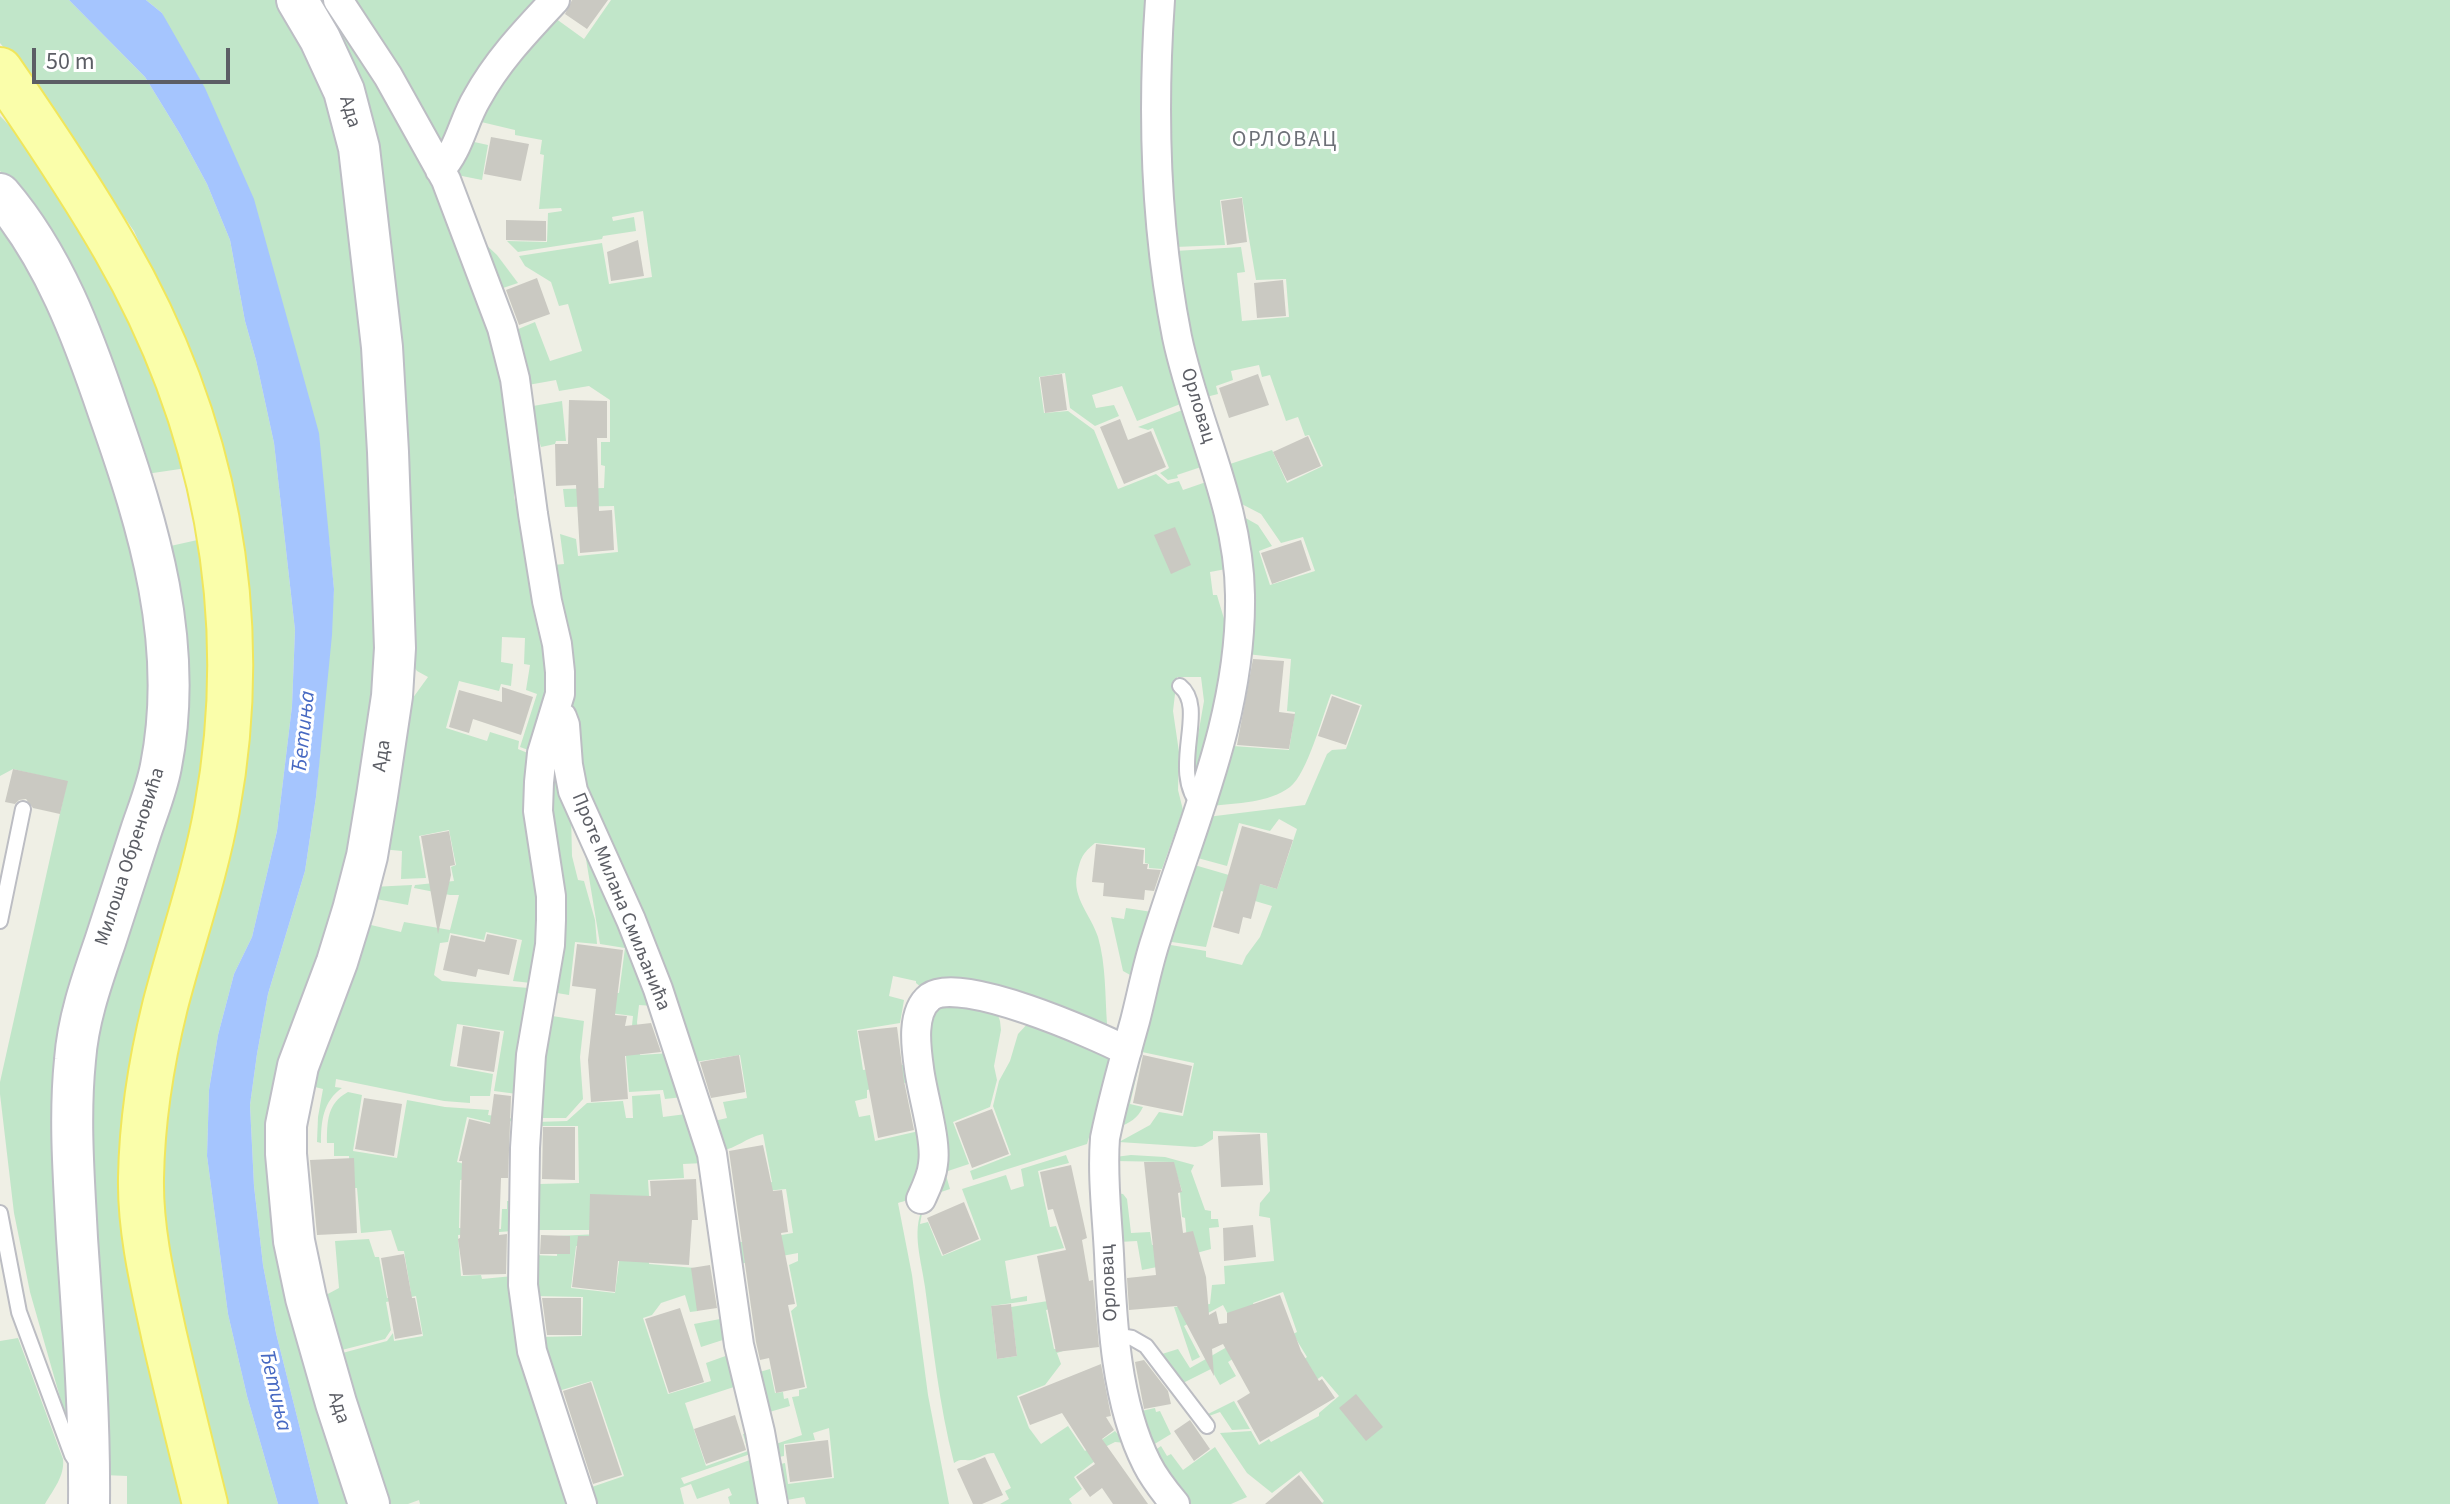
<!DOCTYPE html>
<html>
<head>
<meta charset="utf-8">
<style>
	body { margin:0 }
	#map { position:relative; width:2450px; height:1504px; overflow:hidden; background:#efefe5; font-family:"Source Sans 3",sans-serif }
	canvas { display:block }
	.scale { position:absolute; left:32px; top:48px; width:198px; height:36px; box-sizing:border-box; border:4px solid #5c5e65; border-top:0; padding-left:10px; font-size:24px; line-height:28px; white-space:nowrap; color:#5c5e65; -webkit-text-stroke:6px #fff; paint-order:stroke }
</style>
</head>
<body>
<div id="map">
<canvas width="2450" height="1504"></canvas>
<div class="scale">50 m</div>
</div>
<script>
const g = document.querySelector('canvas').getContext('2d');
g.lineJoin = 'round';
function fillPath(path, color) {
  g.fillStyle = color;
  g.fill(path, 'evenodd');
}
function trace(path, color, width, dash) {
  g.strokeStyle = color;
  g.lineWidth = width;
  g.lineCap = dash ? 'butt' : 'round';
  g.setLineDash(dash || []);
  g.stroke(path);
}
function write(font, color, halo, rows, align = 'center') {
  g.font = font + ' "Source Sans 3",sans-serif';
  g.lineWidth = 6;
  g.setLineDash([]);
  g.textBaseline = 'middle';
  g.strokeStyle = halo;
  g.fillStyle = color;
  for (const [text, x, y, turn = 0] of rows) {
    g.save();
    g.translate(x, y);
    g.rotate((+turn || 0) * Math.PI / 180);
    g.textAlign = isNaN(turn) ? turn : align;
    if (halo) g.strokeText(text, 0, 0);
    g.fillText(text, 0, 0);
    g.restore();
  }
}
const green = new Path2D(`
	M0,0H69L145,77L180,134L207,184L230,240L245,321L256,360L274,443L295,630L292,706L277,831L252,937L234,974L218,1035L209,1090L207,1156L228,1314L247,1396L278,1504H223L172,1287L160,1187L170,1067L224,861L214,427L172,310L162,294L134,231L24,72L0,43Z
	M146,0H283L291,10L350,160L382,622L375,648L376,686L357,850L287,1043L275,1071L272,1095V1232L276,1258L289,1282L355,1504H319L276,1333L263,1265L254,1186L250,1105L257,1054L268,994L305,871L316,797L334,589L329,541L162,13Z
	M311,0H326L344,26L432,181L496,350L503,376L515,463L514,497L524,530L545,642L549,684L531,751L520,747L537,694L526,690L530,665L524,664L525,638L502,637L501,662L513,664L511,686L501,684L499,691L459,681L446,728L487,741L490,732L519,741L518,749L530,754L541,922L531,983L513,981L522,940L486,932L484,940L450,933L448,942L440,943L434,975L442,981L529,988L517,1094L494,1091L504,1031L457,1024L450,1066L493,1074L490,1096H470V1103L444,1101L336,1079L335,1087L342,1088C323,1101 321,1122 321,1143L317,1142L318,1117L323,1089L311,1086L372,887L412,885L408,905L376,899L371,925L401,932L404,922L450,930L459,895H450L414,888L415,885L454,881L451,867L456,865L449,830L419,836L426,878L401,879L402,851L381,849L407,706L428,677L417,671L412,664L400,462Z
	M353,0H549L445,149Z
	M611,0H1153L1147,143L1150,221L1173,372L1183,403L1137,421L1122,386L1092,395L1096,408L1114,405L1119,416L1095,426L1070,408L1065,373L1039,377L1044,413L1068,411L1094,430L1118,489L1156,474L1168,484L1179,481L1183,490L1209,481C1221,525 1234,570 1231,616L1224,594L1229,593L1226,569L1210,572L1213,595H1217C1221,610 1228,628 1229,643C1231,690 1212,746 1198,790L1194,758L1204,701L1201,677H1177L1173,711L1179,752L1178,790L1183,810L1162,869L1149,868V864L1145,863V848L1095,843C1082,854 1081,857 1077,874C1072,898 1091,915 1098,937C1106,965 1105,995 1107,1024L1104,1030L1100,1031L985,991L948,985L922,988L916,983V981L893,976L889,996L904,1000L900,1023L857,1030L863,1070L910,1064L905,1027L909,1000L917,1003C907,1044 914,1062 920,1103L914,1104L909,1082L867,1090V1098L855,1101L859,1117L870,1115L875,1141L919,1131L915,1110H921C926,1133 937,1177 915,1196C910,1200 904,1201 898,1203L912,1275L928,1395L949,1504H806L804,1497L781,1501L776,1465L785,1463L788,1484L834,1478L829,1428L813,1433L815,1440L784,1444V1456L774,1458L773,1445L802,1435L792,1397L799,1396V1390L807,1388L791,1311L797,1306L789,1265L798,1261V1253L739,1264L735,1243L793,1233L786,1189L755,1192L754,1186L772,1182L763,1134C745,1138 738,1148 720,1151L710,1122L727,1118L723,1102L747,1098L740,1055L695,1062L696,1071H693L645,938L581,791L576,766L571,717L567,706L571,671L553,565L564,564L560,534L576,539L578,556L618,552L614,506L565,507L563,489L604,488L605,466L601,465V442H610V400L589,386L559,391L556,380L528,385L516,330L535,322L550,361L582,351L568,304L559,306L551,282L525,266L519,256L602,243L609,284L652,277L643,211L612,217L613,221L634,217L636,231L603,236L602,239L518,252L507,241L547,242L548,213L562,211L561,208L539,209L544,155L540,154L542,140L515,135V130L477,121L476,110L501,70L548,13L584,39Z
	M1167,0H2450V1504H1321L1324,1501L1301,1471L1272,1493L1247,1473L1220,1433L1251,1431L1259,1445L1269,1439L1271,1442L1319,1416V1413L1339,1396L1322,1376L1306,1387L1293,1367L1307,1357L1293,1334L1297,1332L1283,1292L1253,1303L1266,1338L1228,1362L1236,1376L1220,1385L1211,1369L1183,1383L1162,1354L1178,1349L1190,1368L1241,1339L1223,1305L1184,1326L1200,1357L1192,1361L1174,1307L1210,1304L1212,1285L1225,1284L1224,1266L1274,1261L1270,1218L1259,1216L1260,1203L1270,1191L1267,1133L1213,1131V1139L1202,1146L1195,1147L1119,1142L1150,1125L1159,1112L1183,1116L1194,1063L1142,1052L1130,1104L1143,1107C1137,1119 1130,1123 1118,1127L1165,944L1206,951V957L1242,965L1246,956L1260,937L1272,906L1221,891L1206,947L1165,941L1191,864L1277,889L1297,829L1279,819L1270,831L1239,823L1227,866L1194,857L1207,817L1305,805L1327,754L1332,750L1346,749L1362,705L1331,694C1323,715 1307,774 1290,787C1269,803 1236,803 1211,806L1233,746L1289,750L1295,712L1287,711L1291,659L1247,654L1242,516L1258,525L1272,546L1259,551L1270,585L1315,571L1303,537L1281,543L1261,514L1234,500L1227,465L1272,450L1287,483L1323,466L1309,435L1305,436L1298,417L1286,421L1270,375L1262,377L1259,365L1231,371L1233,380L1216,386L1218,394L1202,398L1175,251L1241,247L1245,272L1237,273L1242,321L1289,317L1286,279L1256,280L1242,197L1220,200L1225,245L1175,247L1167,204Z
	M0,116L16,132L81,224L150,360L187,468L146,474L19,192L0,171Z
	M465,140L488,145L482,180L457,175Z
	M0,218L41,281L123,499L154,642L147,768L75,986L72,1429L67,1422L30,1292L14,1213L0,1094V1082L67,782L13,769L0,776Z
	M481,240L497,255L518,283L500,289Z
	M562,401L566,441H556L555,444L541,447L535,428L533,406Z
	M1185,409L1204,466L1177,475L1178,478L1168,480L1160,473L1169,468L1153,428L1148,430L1138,427Z
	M202,539L211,669L201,785L186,857L137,1041L187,1504H127V1476L104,1475L86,1103L97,1013L175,772L166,547Z
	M555,748L571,813L572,856L578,880L584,881L595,920L597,944L575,942L569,995L551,992L548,815Z
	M584,847L654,1006L639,1005L637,1022L640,1055L670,1053L683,1097L665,1099L663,1090L629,1092L626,1056L592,1059L629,1054L633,1016L602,1012L605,992L619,993L625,948L600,944Z
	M1126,908L1152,912L1132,976L1123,971L1111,917L1124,919Z
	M939,1001L996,1009L1000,1021L1001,1030L994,1066L997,1080L990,1107L953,1122L969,1164L945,1172L950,1189L932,1195L925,1070L931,1007Z
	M546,1015L584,1021L580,1057L583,1099L566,1118H537Z
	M1030,1021L1111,1054L1105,1084L1087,1144L973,1180L970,1171L1011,1155L993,1106L999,1081L1010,1061L1018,1034Z
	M348,1092L362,1095L353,1151L397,1158L407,1100L445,1107L489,1110L488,1115L515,1119V1122L494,1119L492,1123L467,1117L457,1162L480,1168L478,1179L460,1180L459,1228L501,1229L502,1209H507V1201H513V1231L458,1235L461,1276L481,1275L482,1279L513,1276L570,1504H420L419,1500L408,1504H389L383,1495L335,1355L387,1341L393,1333L394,1341L423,1336L416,1296L386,1302L391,1330L385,1339L334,1352L324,1296L339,1288L335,1241L369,1239L375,1257H379L387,1298L411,1293L404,1251H398L391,1230L361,1233L357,1188H351L349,1156H334V1143H327C327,1122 327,1103 348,1092Z
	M660,1094L663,1117L686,1114L704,1163L683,1164L684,1178L648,1180L651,1226L649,1264L695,1268L698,1311L690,1312L685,1295L661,1303L652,1315L643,1318L668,1394L711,1381L706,1363L731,1354L740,1385L685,1403L706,1466L748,1451L743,1434L751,1432L756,1452L681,1478L684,1484L758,1457L765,1504H730L728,1497L732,1495L729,1488L697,1499L691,1484L680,1488L684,1504H592L586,1489L624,1476L592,1381L555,1392L540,1337L582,1336L583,1297L534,1296L533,1255L557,1256L558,1236L599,1234L598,1247L576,1246L571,1288L615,1293L620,1254L603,1230H534L539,1184L579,1183L578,1126H539L537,1122L567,1121L587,1103L623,1101L626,1118H633L632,1096Z
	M1066,1155L1069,1163L1038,1171L1050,1227L1056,1226L1064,1248L1005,1261L1011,1299L1027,1296V1301L991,1306L997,1359L1017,1356L1011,1307L1066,1298L1067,1305L1046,1310L1054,1349L1087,1343L1057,1353L1061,1364L1045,1385L1017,1396L1029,1428L1041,1444L1068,1426L1085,1451L1115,1431L1126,1443L1115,1442L1103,1448L1104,1454L1074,1477L1082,1489L1069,1499L1072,1504H1000L1009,1499L1005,1491L1011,1488L994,1453C985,1453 980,1458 971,1460C964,1461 961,1458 954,1463C939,1404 933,1346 925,1287C922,1263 911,1231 923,1208L920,1224L928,1222L942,1256L981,1240L962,1189L1006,1175L1011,1190L1024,1186L1021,1169Z
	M1131,1155L1165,1157L1194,1165L1191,1171L1205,1210L1211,1211V1219H1218L1219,1227L1209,1228L1211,1249L1168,1261L1157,1267L1142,1270L1137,1241L1119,1242L1116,1193L1123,1194L1127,1199L1131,1233L1150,1232L1152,1245L1187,1241L1185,1218L1182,1217L1180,1192L1182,1191L1173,1162L1115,1161V1157Z
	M720,1319L726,1320L729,1338L701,1347L694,1324Z
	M18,1338L63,1459C65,1476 53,1490 45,1504H0V1341Z
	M770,1369L775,1393L783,1392L784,1399L788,1398L790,1406L766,1413L756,1373Z
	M1234,1401L1250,1429L1232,1430L1220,1412L1209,1416L1208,1414Z
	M1155,1408L1156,1412L1160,1411L1171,1434L1148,1448L1137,1412Z
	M1161,1446L1167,1456L1171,1454L1183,1470L1215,1447L1247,1497L1231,1504H1191L1181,1495L1151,1453Z`);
const water = new Path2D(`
	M69,0H146L162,13L205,88L254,199L319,433L334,589L332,635L316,797L305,871L268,994L257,1054L250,1105L254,1186L263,1265L276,1333L319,1504H278L247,1396L228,1314L207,1156L209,1090L218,1035L234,974L252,937L277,831L292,706L295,630L274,443L256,360L245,321L230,240L207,184L180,134L145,77Z`);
const building = new Path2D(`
	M572,0H608L587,29L565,14Z
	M491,137L529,144L521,181L484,174Z
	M1242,198L1247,242L1227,245L1221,201Z
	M506,220L546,221V241L506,240Z
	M638,240L644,276L611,281L607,252Z
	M537,278L550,314L519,325L506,290Z
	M1283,280L1286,316L1257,318L1254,283Z
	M1062,374L1067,410L1045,413L1040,377Z
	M1258,374L1269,405L1229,418L1219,388Z
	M569,400L607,401V438H597L599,511L612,510L614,550L580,553L576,485L556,486L555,444H568Z
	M1120,419L1128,440L1151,431L1166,467L1124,484L1100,427Z
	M1308,436L1321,466L1287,481L1273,452Z
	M1175,527L1191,565L1171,574L1154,535Z
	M1301,540L1311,570L1272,584L1261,553Z
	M1253,659L1284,661L1279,712L1295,714L1289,749L1237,745Z
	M502,687L533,697L521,735L473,719L469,733L449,727L459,690L502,702Z
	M1332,696L1360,706L1346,745L1318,736Z
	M13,769L68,781L60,814L33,808L26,799L19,800L15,804L5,802Z
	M1242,826L1293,840L1277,889L1260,884L1251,919L1243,917L1239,934L1213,927Z
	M449,831L455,865L450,866L451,875L438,934L421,836Z
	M1096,844L1144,850L1143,864H1148L1147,869L1161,870L1154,891L1145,890L1144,900L1103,896L1104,883L1092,882Z
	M487,934L517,940L509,975L478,969L476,977L443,970L451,935L485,942Z
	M577,944L623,950L615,1015L627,1016L625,1026L651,1023L661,1052L625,1056L628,1099L591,1102L588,1060L596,989L572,986Z
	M463,1026L500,1032L494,1072L457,1066Z
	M897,1027L904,1081L914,1130L878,1138L858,1031Z
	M739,1055L745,1092L711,1098L700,1062Z
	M1143,1055L1192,1066L1182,1113L1133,1103Z
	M494,1094L511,1096L508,1178H501L499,1235L507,1234L506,1274L463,1275L458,1239L460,1238L462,1161H459L469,1119L490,1124Z
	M364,1098L402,1104L394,1156L355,1149Z
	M992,1109L1009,1154L972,1168L955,1123Z
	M543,1127H575V1180L542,1179Z
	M1260,1134L1263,1185L1221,1187L1218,1136Z
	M763,1145L773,1191L782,1190L788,1232L781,1233L795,1304L788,1305L805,1387L776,1393L769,1358L760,1360L756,1342L729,1151Z
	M354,1158L357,1233L317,1235L310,1160Z
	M1144,1162H1174L1182,1192L1178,1193L1183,1233L1193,1231L1206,1277L1209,1315L1216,1311L1219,1324L1227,1323V1313L1280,1295L1301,1351L1319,1381L1322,1379L1335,1398L1260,1442L1237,1401L1250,1393L1223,1344L1212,1349L1214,1376L1177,1306L1129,1310L1127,1278L1156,1275Z
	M1071,1165L1087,1238L1082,1240L1089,1281L1093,1280L1099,1347L1056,1352L1037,1256L1066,1250L1053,1209L1048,1210L1040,1172Z
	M696,1179L698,1220H692L689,1265L618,1261L615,1292L572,1287L578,1236H589L590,1194L651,1196L650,1181Z
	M964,1202L979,1239L943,1255L927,1218Z
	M1253,1225L1256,1257L1224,1261L1223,1228Z
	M541,1235L570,1236V1254H540Z
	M404,1254L412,1298H415L422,1334L395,1339L381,1258Z
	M710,1265L717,1308L697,1311L691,1268Z
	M542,1298H581V1335H547Z
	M1011,1304L1017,1356L997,1359L991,1306Z
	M680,1308L704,1382L669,1393L645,1319Z
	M1144,1360L1168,1391L1171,1404L1144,1409L1135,1362Z
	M1101,1364L1111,1416L1106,1417L1114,1430L1102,1439L1148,1504H1113L1102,1488L1090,1497L1076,1477L1095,1464L1062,1413L1030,1425L1019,1397Z
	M591,1382L622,1475L593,1484L563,1391Z
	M1356,1394L1383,1427L1366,1441L1339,1408Z
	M735,1415L746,1450L706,1464L694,1429Z
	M1190,1420L1210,1449L1194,1461L1174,1431Z
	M828,1440L832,1477L790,1482L785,1445Z
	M985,1457L1003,1495L982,1504H973L957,1469Z
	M1299,1475L1323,1504H1265Z`);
const lane = new Path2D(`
	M1180,686C1209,709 1167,771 1201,807
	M0,921L23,809
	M0,1213L19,1312L72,1455L78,1464
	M1114,1335L1132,1338L1146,1346L1207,1426`);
const street = new Path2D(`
	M338,0L388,76L446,180L502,328L515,379L533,514L547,601L557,644L560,672V694L542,753L539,782L538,811L551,896V920L550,945L531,1055L525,1148L523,1285L532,1351L582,1504
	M1160,0C1152,113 1155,226 1177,337C1195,423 1239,505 1240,595C1242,716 1191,826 1156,939C1147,966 1142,994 1135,1021C1124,1060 1113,1099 1105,1138C1102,1177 1107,1215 1109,1254C1112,1322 1116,1403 1147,1464C1154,1478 1165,1492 1175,1504
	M440,170C459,150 463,121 477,98C498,60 526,31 555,0
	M555,713L562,717L565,725L568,765L573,791L631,920L658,989L712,1154L739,1345L760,1432L773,1504
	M921,1199C926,1188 932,1176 933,1164C937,1140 922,1094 919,1068C916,1047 911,1012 930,997C960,975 1094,1034 1127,1051`);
const secondary = new Path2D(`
	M297,0L320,39L344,91L359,148L382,347L388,452L395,648L392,696L377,796L367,856L353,910L337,962L298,1066L286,1125V1154L294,1241L306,1298L336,1403L369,1504
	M0,194C54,257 83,336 109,413C149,527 185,644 161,766C157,788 148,810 141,831C129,868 117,905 105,942C92,980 78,1019 75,1060C69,1119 74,1179 77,1238C83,1326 90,1415 89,1504`);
const primary = new Path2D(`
	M0,70C40,128 80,187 115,248C214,419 253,613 217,809C205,876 182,940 165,1006C151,1063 142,1120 141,1178C140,1230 153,1284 164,1335C177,1391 191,1448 205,1504`);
const streetNames = [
	["Ада",349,112,73],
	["Орловац",1197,406,73],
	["Ада",383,756,-82],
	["Милоша Обреновића",131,857,-72],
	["Проте Милана Смиљанића",620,902,68],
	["Орловац",1110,1283,-93],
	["Ада",338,1408,73]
];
const neighbourhoodNames = [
	["ОРЛОВАЦ",1285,141]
];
const waterNames = [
	["Ђетиња",305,732,-84],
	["Ђетиња",274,1391,77]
];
fillPath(green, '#c1e6c9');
fillPath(water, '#a5c5fe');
fillPath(building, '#cac9c2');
trace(lane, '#bcbdc3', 18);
trace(street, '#bcbdc3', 32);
trace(secondary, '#bdbec5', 44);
trace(primary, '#f0e65c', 48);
trace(lane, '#fff', 14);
trace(street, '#fff', 28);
trace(secondary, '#fff', 40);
trace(primary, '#fafeaa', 44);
write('20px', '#5c5e65', '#fff', streetNames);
g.letterSpacing = '2px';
write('22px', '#6d7077', '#fff', neighbourhoodNames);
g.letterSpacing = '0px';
write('italic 22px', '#4769c2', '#fff', waterNames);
</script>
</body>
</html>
